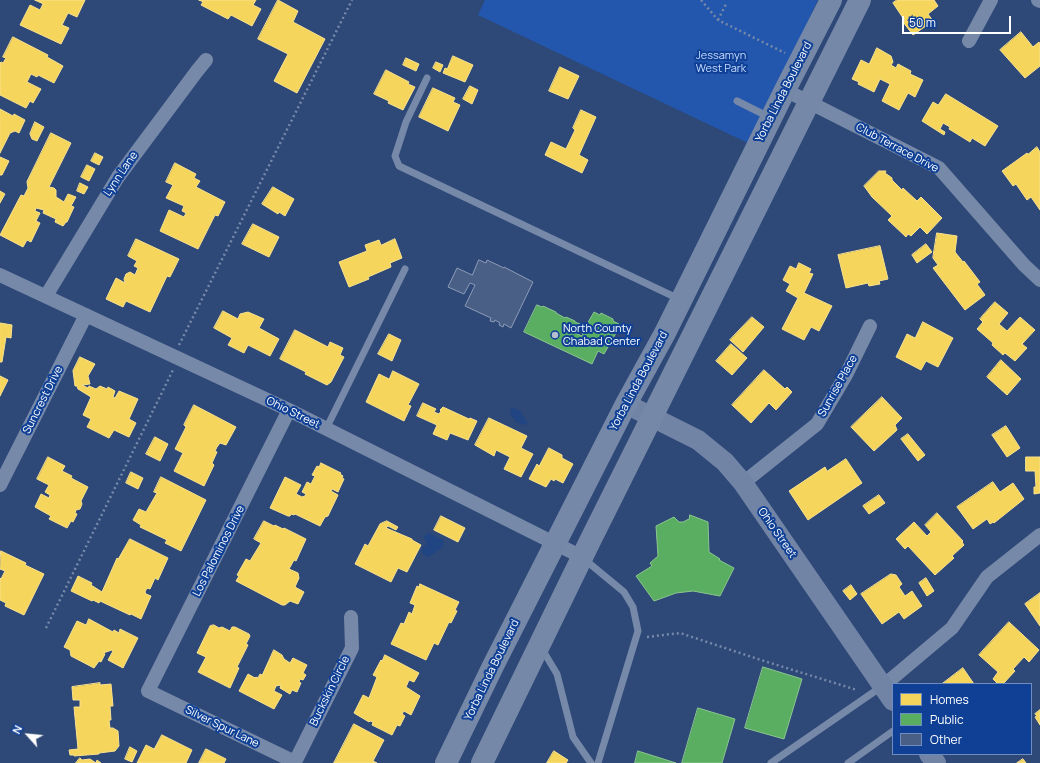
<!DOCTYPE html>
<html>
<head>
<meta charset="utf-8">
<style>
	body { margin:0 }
	#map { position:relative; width:1040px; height:763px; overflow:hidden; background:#2e4877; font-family:Manrope,sans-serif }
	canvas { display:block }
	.legend { position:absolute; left:892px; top:683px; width:140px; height:72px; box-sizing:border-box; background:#0f4096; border:1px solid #6f8cc0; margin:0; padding:5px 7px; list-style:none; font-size:12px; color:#fff }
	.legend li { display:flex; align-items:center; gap:8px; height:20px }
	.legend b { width:20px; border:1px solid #6f8cc0 }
	.north { position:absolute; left:8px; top:715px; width:40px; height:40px; -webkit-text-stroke:3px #0f4096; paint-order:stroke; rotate:297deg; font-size:11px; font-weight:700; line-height:16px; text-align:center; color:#fff }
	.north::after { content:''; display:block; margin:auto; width:14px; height:18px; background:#fff; clip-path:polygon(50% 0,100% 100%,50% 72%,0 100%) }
	.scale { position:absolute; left:902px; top:16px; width:109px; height:18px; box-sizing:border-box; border:2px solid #fff; border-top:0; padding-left:5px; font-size:12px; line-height:14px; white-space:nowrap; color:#fff; -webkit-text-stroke:3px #0f4096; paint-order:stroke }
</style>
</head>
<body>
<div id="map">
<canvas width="1040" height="763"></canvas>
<ul class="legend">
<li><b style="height:11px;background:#f6d55c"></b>Homes</li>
<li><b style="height:11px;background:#5aae61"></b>Public</li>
<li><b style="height:11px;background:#4a5f85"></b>Other</li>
</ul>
<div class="north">N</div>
<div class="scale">50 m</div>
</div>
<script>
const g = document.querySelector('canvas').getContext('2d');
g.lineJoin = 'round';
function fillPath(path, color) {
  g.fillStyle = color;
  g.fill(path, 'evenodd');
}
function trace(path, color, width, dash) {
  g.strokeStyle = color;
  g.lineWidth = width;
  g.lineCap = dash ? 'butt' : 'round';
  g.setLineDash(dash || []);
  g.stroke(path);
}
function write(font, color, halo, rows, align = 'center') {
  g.font = font + ' Manrope,sans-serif';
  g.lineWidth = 4;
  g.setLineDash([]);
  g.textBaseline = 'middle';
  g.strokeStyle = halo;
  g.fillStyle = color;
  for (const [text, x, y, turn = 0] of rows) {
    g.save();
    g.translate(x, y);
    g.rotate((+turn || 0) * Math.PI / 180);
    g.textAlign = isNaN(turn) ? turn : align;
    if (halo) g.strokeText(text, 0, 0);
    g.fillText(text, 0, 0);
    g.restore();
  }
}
const green = new Path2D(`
	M485,0H818L750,144L478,15Z`);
const water = new Path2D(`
	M513,407L521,412L528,424L526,425L516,422L510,413L511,408Z
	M429,533L443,540V547L428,557C424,556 421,553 422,548L427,544L424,538L425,535Z`);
const homes = new Path2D(`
	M35,0H85L77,17L68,13L62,25L69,28L61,44L20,25L30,5L40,10L43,4Z
	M199,0H256L253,5L261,9L252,26L231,15L228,19L201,5L203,2Z
	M278,0L298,11L293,22L325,39L297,93L274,81L288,54L258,39Z
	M897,0H934L938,6L928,14L933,21L913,35L903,22L905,21L893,3Z
	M1021,32L1033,47L1039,42L1040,44V66L1025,78L1000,50Z
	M13,37L48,55L47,57L63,66L54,83L38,75L37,77L31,74L27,82L41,89L33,103L30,101L26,108L0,95V63L1,62L3,63L6,58L3,57Z
	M877,48L891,56L893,62L891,65L896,68L898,64L911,71L910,74L923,80L915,97L908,93L899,110L882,101L890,84L880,79L874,92L858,84L859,82L852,79L861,60L869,64Z
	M453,56L473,65L465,82L443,73L445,68L447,69Z
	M406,58L419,64L416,71L403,65Z
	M436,62L443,65L440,72L433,68Z
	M560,67L579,76L568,99L549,91Z
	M386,70L409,82L408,84L415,87L403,110L388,103L389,101L374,94Z
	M470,86L478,90L472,104L463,99Z
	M433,88L455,98L453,102L460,105L448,131L419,117Z
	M946,94L998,126L985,146L972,138L970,142L949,129L950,127L943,123L940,129L945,132L944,135L922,121L933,102L938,105Z
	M0,109L13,116L14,114L25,120L19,133L15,131L10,133L0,153Z
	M581,110L596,117L579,155L588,160L582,173L545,155L551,142L566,149L575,130L573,128Z
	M35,122L44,127L37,141L32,139L30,134Z
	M51,133L71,143L49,187L54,188L56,190V197L64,202L68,194L76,197L71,206L74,207L67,222H66L63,226L55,222L56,219L43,213L44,210L36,208L35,211L40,213L36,221L40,223L31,242L27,240L23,247L0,235L21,195L24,196L28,188L27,182Z
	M1037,147L1040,152V210L1031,197L1027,200L1016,184L1013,186L1002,171L1027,153L1028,154Z
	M95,153L103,157L99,165L91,161Z
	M0,157L9,161L2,175H0Z
	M175,163L196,174L194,178L200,181L196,187L225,202L218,216L215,215L198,249L160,231L169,210L184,217L186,213L182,211L184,206L166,198L173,185L166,182Z
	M87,165L95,169L89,181L81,177Z
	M879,171H886L885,173L892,178V180L902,190L903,188L917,201L921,197L942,218L927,234L920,227L911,236L908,234L906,237L888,220L892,216L872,197L864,186Z
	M80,183L88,187L84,194L77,191Z
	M273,187L294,199L285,216L279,212L278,214L262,204Z
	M0,191L5,194L0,203Z
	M253,224L279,237L269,257L242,244Z
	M937,233L957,236L955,252L963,262L964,261L980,282L977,284L985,295L965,310L933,268L938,265L933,258Z
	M136,239L179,259L170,277L167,276L150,312L126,301L123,307L106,299L116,278L125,283L124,279L126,274L130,272L135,275L138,268L134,266L137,261L128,256Z
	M395,239L402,258L390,263L391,267L368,277L369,279L349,287L339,262L367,251L365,245L379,240L381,245Z
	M926,244L932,252L917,263L912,255Z
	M880,246L888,279L879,281L880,284L869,286L868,283L846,288L838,255Z
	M799,263L811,269L809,273L813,274L804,293L832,306L819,331L811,327L804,340L782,329L798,298L786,291L790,284L783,280L790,266L796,269Z
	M995,302L1008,313L999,324L1007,331L1020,317L1035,330L1022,344L1027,348L1015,361L1005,353L1003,355L992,345L993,343L977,329L983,322L980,319Z
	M223,311L238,319L240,314L248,312L264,319L259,328L279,339L270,356L248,345L244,353L228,345L232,338L214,328Z
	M752,317L764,327L743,352L730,340Z
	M923,322L953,338L938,367L926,361L921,370L896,357L907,334L915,338Z
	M0,323L12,325L11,338L6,337L2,362H0Z
	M295,330L328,347L330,342L343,348L340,355L344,357L331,382L327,385L305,374L306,372L280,359Z
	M389,334L401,340L392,361L378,354Z
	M731,344L747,358L732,375L716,361Z
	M80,357L95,364L88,376L90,384L82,385L88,388L89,386L96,389L100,386L107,389L108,387L115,391L113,397L115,398L119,391L138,399L129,419L136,423L129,437L114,430L109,438L87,427L91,419L83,415L91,397L78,389L77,386H75L73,371Z
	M1001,360L1021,379L1007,395L987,377Z
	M764,370L785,389L787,387L792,392L776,410L769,403L751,423L732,405Z
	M393,371L419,384L408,405L411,406L404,421L366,402L379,374L389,379Z
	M0,376L8,380L0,396Z
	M882,397L902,418L895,425L897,430L874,451L851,427Z
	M423,403L436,409L434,412L439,414L441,411L440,410L443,407L469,419L470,418L477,421L468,440L450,433L447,440L433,434L437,425L417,416Z
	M194,405L236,427L226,445L220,443L217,447L215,451L217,452L212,463L214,465L204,486L174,471L183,453L175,449L186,427L184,425Z
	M489,418L527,436L521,448L533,454L521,477L504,469L510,457L496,450L494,456L475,445Z
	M1006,426L1020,448L1007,457L992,435Z
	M908,434L925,455L918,461L901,439Z
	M155,437L168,444L160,461L146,454Z
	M549,448L562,455V458L573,464L563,483L555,479L554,481L551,479L546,487L529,479L537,464L539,466Z
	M48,457L65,466L62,471L72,476L71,478L88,487L81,501L82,504L80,509L76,510L75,513L77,514L73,522L71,521L67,528L49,519L51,516L35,507L41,494L49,498L50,495L45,492L49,485L37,479Z
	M1026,457H1040V493L1034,494V487H1036L1035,471H1026Z
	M846,459L862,483L808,520L789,491L825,467L827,471Z
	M321,463L341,473L340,474L343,476L342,478L344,479L338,492L332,489L331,491L338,495L328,516L325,517L320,526L295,514L294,515L291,514L290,516H288L270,508L285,477L301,485L296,494L302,497L305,496L306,494L302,492L307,482L311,484L315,476L312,475L317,466L319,467Z
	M131,472L143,478L138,489L126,483Z
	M161,477L206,500L181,551L165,543L167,540L140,527L141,525L133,520L139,509L146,512L157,493L154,492Z
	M993,482L1000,492L1013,483L1024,499L994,523L993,522L990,524L987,519L973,529L957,507Z
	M879,495L885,503L869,514L863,506Z
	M937,513L963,541L962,542L964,545L952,556L954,558L935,575L908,546L905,549L896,539L914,522L927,536L931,532L925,525Z
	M441,516L465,528L458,542L434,530Z
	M264,521L274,526L275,525L283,529L284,528L306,539L296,561L294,560L289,569L298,573L299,578L295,587L304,592L298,604L290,601L285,605H282L236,581L239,576L237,575L246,559L250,561L261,543L254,539Z
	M387,521L398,527L396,530L388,526L386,528L412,539V540L421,545L407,572L398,568L391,582L355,564L365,544L368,546L380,524Z
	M130,539L168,558L158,580L155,578L150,589L147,588L145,592L146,594L151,596L141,619L131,614L130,615L100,601L99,603L93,600L92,601L71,591L78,576L92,583L91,585L102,592L117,558L118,559Z
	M1,551L26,563L25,565L44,574L24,615L5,606L6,603L0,600V578L1,579L5,571L0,569Z
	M891,574L896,575L902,584L899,587L905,596L912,591L922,606L904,619L899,612L882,624L861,594Z
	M926,578L934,591L927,596L919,583Z
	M420,584L459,602L455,610L457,611L451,623L449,622L438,645L434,643L426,660L391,644L401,623L404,624L409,612L412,614L415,605L410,603L417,586L419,587Z
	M851,585L857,594L850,600L843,591Z
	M1040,593V626L1025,604Z
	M89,619L113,632L114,630L119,633L120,629L138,638L123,668L108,660L113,651L112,650L103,653L105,654L101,662L99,661L94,668L71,656L70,650L64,647L77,621L86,625Z
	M1009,622L1039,650L1029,662L1024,657L1013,669L1015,671L1003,684H998L993,679L998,672L979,655Z
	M214,625L219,628L222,627L230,631L232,627H235L249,634L250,636L246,644L248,645L237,667L239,668L230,688L198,672L206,657L197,653L210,626Z
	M274,650L282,655L284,659L290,663L293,658L307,665L303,673L306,675L303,680L300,679L299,682L301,683L297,692L292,690L290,694L280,688L281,685L276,686L274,691L282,695L274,709L239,691L248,674L255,678L256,677L258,678L260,674L262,675Z
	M385,655L419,673L414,682L409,680L406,687L420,696L411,715L404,711L402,714L405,716L400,726L397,725L392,735L372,725L373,722L370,721L369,722L354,713L363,695L369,698L377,677L373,675L381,660L382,661Z
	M963,668L974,684H942Z
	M100,683V685L111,684L113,706H110L111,720H109L110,728H113L118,731L119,746L115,751L99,753V754L74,756V755H70L69,750L78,749L74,707H80V700H73L72,687Z
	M1040,710V725L1035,717L1037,716L1035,714Z
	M354,724L384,740L373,761L377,763H334Z
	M162,735L192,750L186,763H137L146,745L154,749Z
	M130,747L137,751L132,762L125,759Z
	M206,749L226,759L224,763H199Z
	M554,751L568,760L566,763H547Z
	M80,758L82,760L90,759L96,763L97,760L101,763H76Z
	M1023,759L1026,763H1017Z`);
const public = new Path2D(`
	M537,305L542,307L543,306L556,312V313L565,318L566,317L575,321V322L580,324L575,333L582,336L583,334L582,333L594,312L600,315L601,313L613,319V321L619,324L615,332L616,333L604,354L598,351L592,364L524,332Z
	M690,515L708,522L709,552L720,559L719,560L734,568L720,596L693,591L676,593L654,601L636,576L652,566L650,563L658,556L656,526L674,517L679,522H683L689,519Z
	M763,667L802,679L784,739L745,728Z
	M698,708L735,719L722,763H682Z
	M638,751L676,763H635Z`);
const building = new Path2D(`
	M479,260L486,263L487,260L504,268V267L533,282L511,328L504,324L503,327L499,325L500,323L495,320L494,322L490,321L491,318L465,306L475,285L470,283L464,294L448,287L457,268L472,275Z`);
const path = new Path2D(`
	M701,0L718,20L785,53
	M718,20L726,4
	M179,345L352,0
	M46,628L173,370
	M647,637L680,633L761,660L857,690`);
const lane = new Path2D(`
	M427,78L406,122L395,156L399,166L679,299
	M737,101L769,117
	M326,429L405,269
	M584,559L624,592L633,607L638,631L598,763
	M542,649L557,674L573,737L591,763
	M771,763L881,687
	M848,763L893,731`);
const street = new Path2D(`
	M1038,0L1040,1
	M969,41L991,0
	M785,90L939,168L1024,265L1040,280
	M0,275L289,410L582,557
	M46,296L118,177L197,71L206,60
	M289,410L148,691L295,762L352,648L351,617
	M743,483L817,424L846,375L870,326
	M0,485L86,315
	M883,686L952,628L987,577L1040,535`);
const secondary = new Path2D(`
	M626,404L698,440L725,462L743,483L893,701
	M929,754L936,763`);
const primary = new Path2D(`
	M446,763L493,666L626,404L665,333L785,90L831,0
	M482,763L591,539L860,0`);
const markers = [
	[555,335,4,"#b6bfcf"]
];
const parkNames = [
	["Jessamyn",721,56],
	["West Park",721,69]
];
const streetNames = [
	["Yorba Linda Boulevard",784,92,-63],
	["Club Terrace Drive",897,148,28],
	["Lynn Lane",121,174,-56],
	["Yorba Linda Boulevard",639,381,-62],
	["Sunrise Place",838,386,-61],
	["Suncrest Drive",43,400,-63],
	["Ohio Street",293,413,26],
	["Ohio Street",777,533,55],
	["Los Palominos Drive",219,551,-63],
	["Yorba Linda Boulevard",492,670,-64],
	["Buckskin Circle",330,691,-64],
	["Silver Spur Lane",222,727,26]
];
const poiNames = [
	["North County",563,329],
	["Chabad Center",563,342]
];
fillPath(green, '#2357ad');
fillPath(water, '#214483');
fillPath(homes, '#f6d55c');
trace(homes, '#f9e28d', 1);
fillPath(public, '#5aae61');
trace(public, '#8cc690', 1);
fillPath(building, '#4a5f85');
trace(building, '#8c9cb7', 1);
trace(path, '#7789a9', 2.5, [2, 3]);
trace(lane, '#7789a9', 7);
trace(street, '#7789a9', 14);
trace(secondary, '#7284a6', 20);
trace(primary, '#7588a7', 22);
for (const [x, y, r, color] of markers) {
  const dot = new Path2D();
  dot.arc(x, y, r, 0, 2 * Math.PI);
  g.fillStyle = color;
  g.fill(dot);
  trace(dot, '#0f4096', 1.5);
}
write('11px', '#c6dbfe', '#0f4096', parkNames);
write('11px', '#fff', '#0f4096', streetNames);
write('11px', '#fff', '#0f4096', poiNames, 'left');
</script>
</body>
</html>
